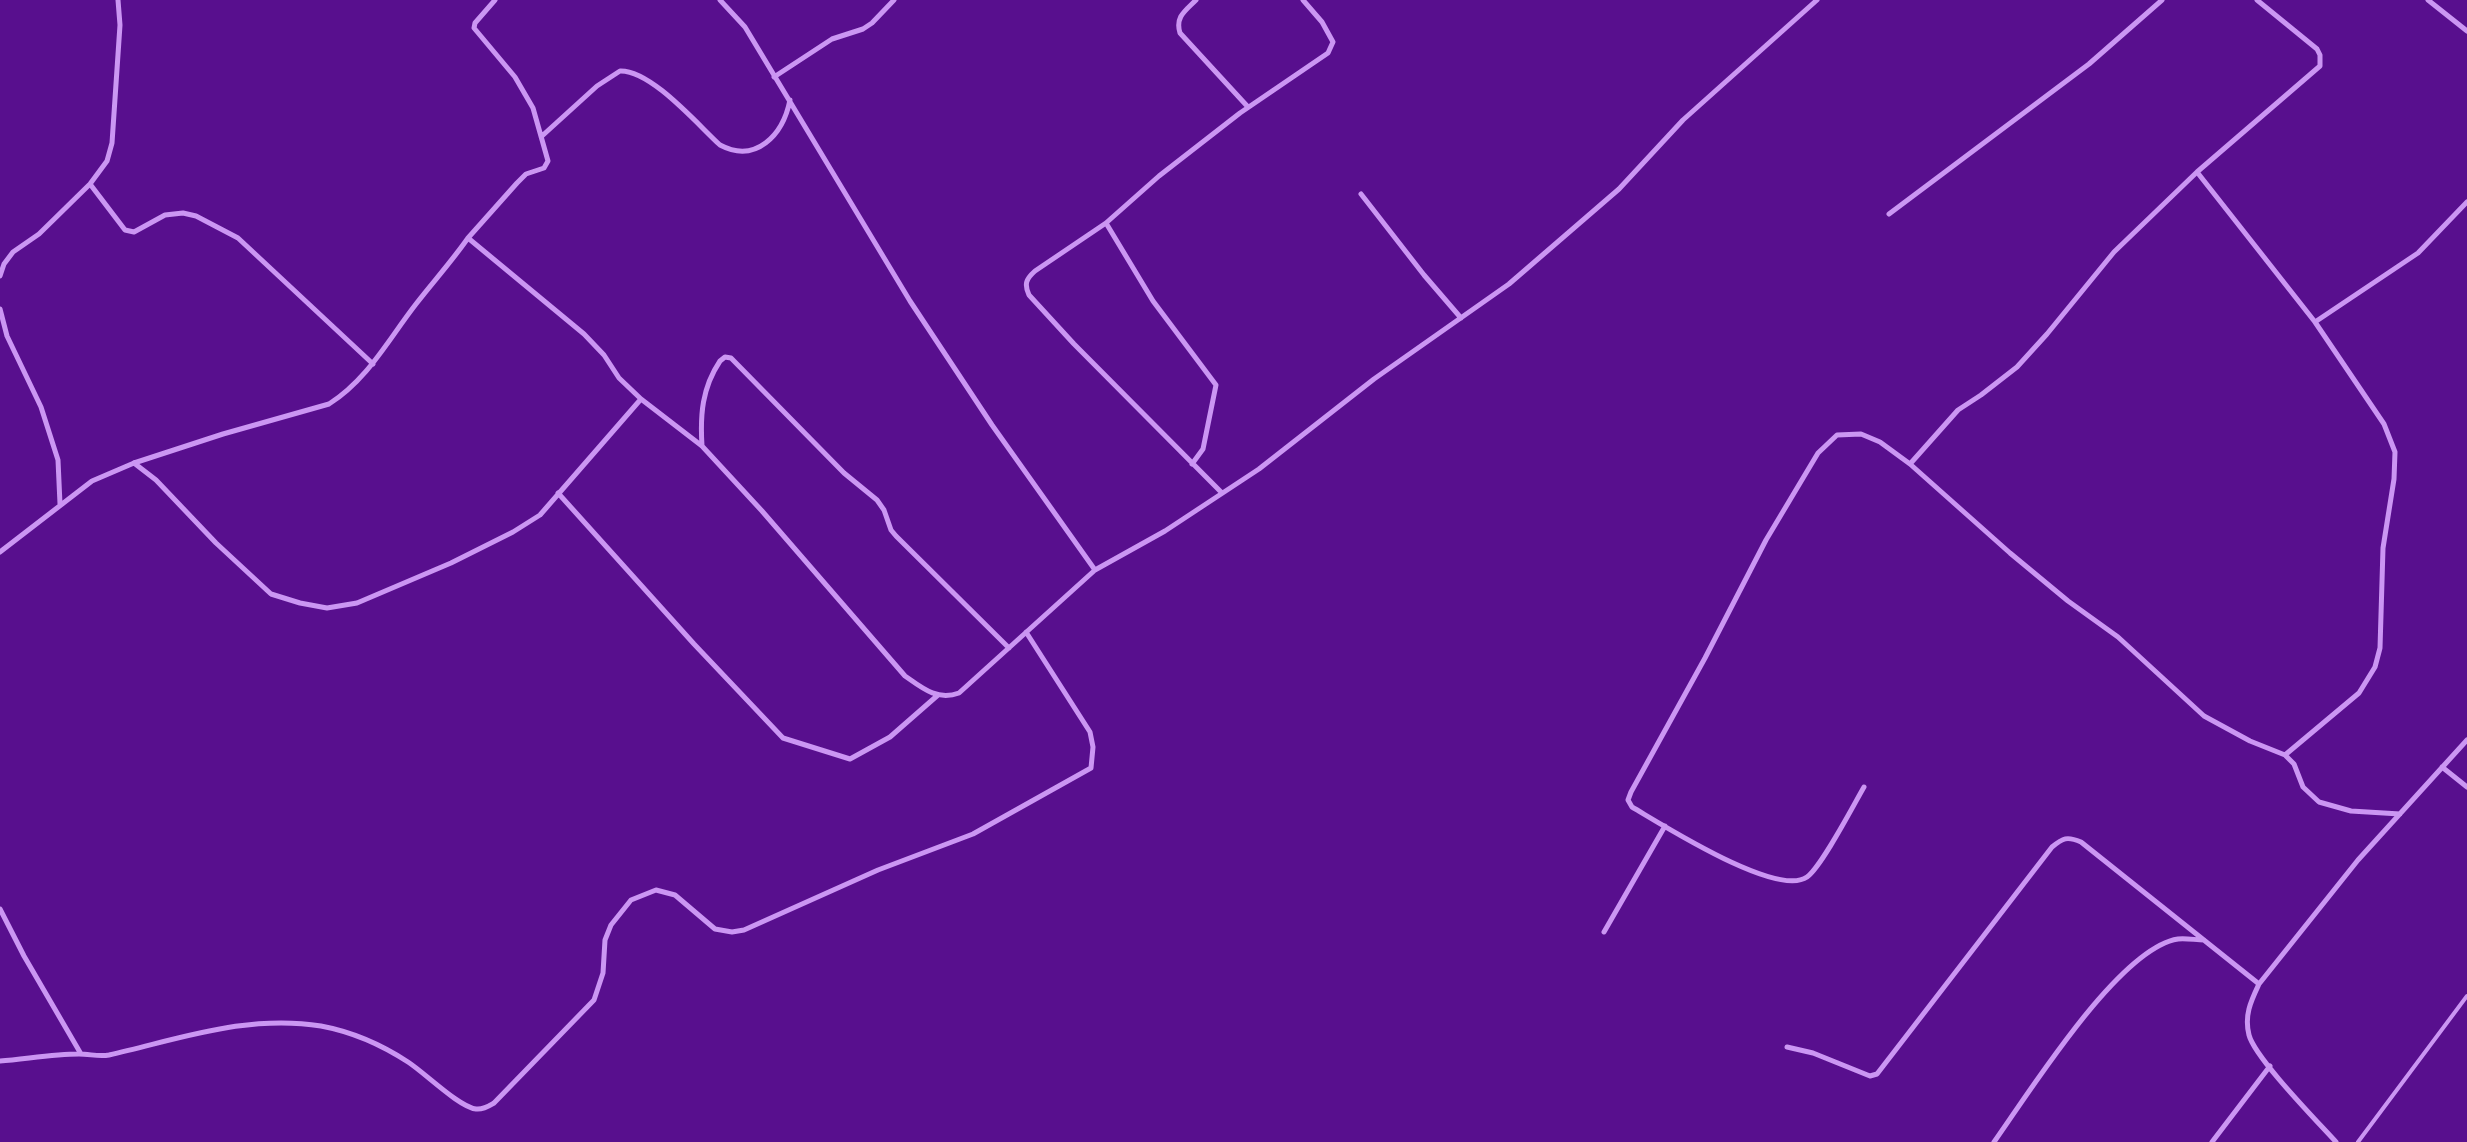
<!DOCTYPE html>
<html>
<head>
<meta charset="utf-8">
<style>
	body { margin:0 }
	canvas { display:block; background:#580f8e }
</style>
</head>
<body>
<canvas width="2467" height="1142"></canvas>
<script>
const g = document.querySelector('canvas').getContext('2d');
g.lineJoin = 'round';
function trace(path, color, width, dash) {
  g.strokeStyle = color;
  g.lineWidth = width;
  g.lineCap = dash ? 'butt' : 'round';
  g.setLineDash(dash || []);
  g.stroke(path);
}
const service = new Path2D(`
	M2358,1142L2467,996`);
const minor = new Path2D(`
	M720,0L745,27L910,301L992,425L1095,570L1165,531L1259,469L1374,379L1509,284L1619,189L1683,120L1817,0
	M1196,0C1185,11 1175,17 1180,33L1248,107
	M2428,0L2467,31
	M774,77L832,39L863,29L872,23L894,0
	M542,136L597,86L620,71C651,70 697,124 720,145C756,164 783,135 790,100
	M2197,172L2315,322L2384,424L2395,452L2394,479L2383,548L2380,648L2375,667L2359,693L2285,755
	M90,184L125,230L134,232L165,215L183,213L196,216L238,238L373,364
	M1361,194L1424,275L1461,318
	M1889,214L2089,64L2162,0
	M1106,223L1035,271C1026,279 1024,284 1029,295L1074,344L1222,493
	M468,238L517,183L526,174L544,168L548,161L533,108L515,77L474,28L475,23L495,0
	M0,276L4,264L13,252L39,234L90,184L107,161L112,143L120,25L118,0
	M0,309L7,336L41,407L58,460L60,504
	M2315,322L2418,253L2467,202
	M641,399L702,446L762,511L905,676C922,688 937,701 959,693L1095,570
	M702,446C700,415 702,388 720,361L725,357L731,358L844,473L877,500L884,510L891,530L896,536L1009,648
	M1192,464L1203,449L1216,385L1153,301L1106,223L1159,176L1240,113L1328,53L1333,42L1322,22L1303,0
	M1910,464L1958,410L1981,395L2017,367L2047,334L2114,252L2197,172L2320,66V55L2317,49L2257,0
	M558,493L694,644L783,738L850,759L890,737L938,695
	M0,552L92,481L134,463L223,434L329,404C368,379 388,340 416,304C433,282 452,261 468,238L584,334L604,355L619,378L641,399L540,515L513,532L451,563L357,603L327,608L300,603L271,594L216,543L156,480L134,463
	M2442,767L2467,787
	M1864,787C1853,806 1822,866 1807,877C1777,898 1663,825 1632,807L1628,800L1631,792L1705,658L1766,540L1818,453L1837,435L1861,434L1880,442L1910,464L2010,553L2068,601L2118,637L2204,716L2250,741L2285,755L2294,764L2303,787L2319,802L2351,811L2400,814
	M0,909L24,956L81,1054
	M1604,932L1665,826
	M1787,1047L1813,1053L1870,1076L1877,1074L2052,847C2063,838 2067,836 2081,842L2259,984
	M0,1061C26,1059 53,1054 79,1054C90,1054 99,1057 109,1055C180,1039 247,1014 321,1026C353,1032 382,1045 408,1062C425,1073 459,1107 476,1109C483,1110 489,1106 494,1103L594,1000L603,973L605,940L611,925L631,900L656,890L675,895L715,929L732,932L744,930L878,870L973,834L1091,768L1093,747L1090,732L1026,632
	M1994,1142C2029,1093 2119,948 2178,939C2186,938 2196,940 2204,940
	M2212,1142L2270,1066
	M2336,1142C2317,1121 2255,1058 2249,1035C2244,1015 2251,1001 2259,984L2358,860L2467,740`);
trace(service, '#cb96f3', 4);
trace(minor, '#cb96f3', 5);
</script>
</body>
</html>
